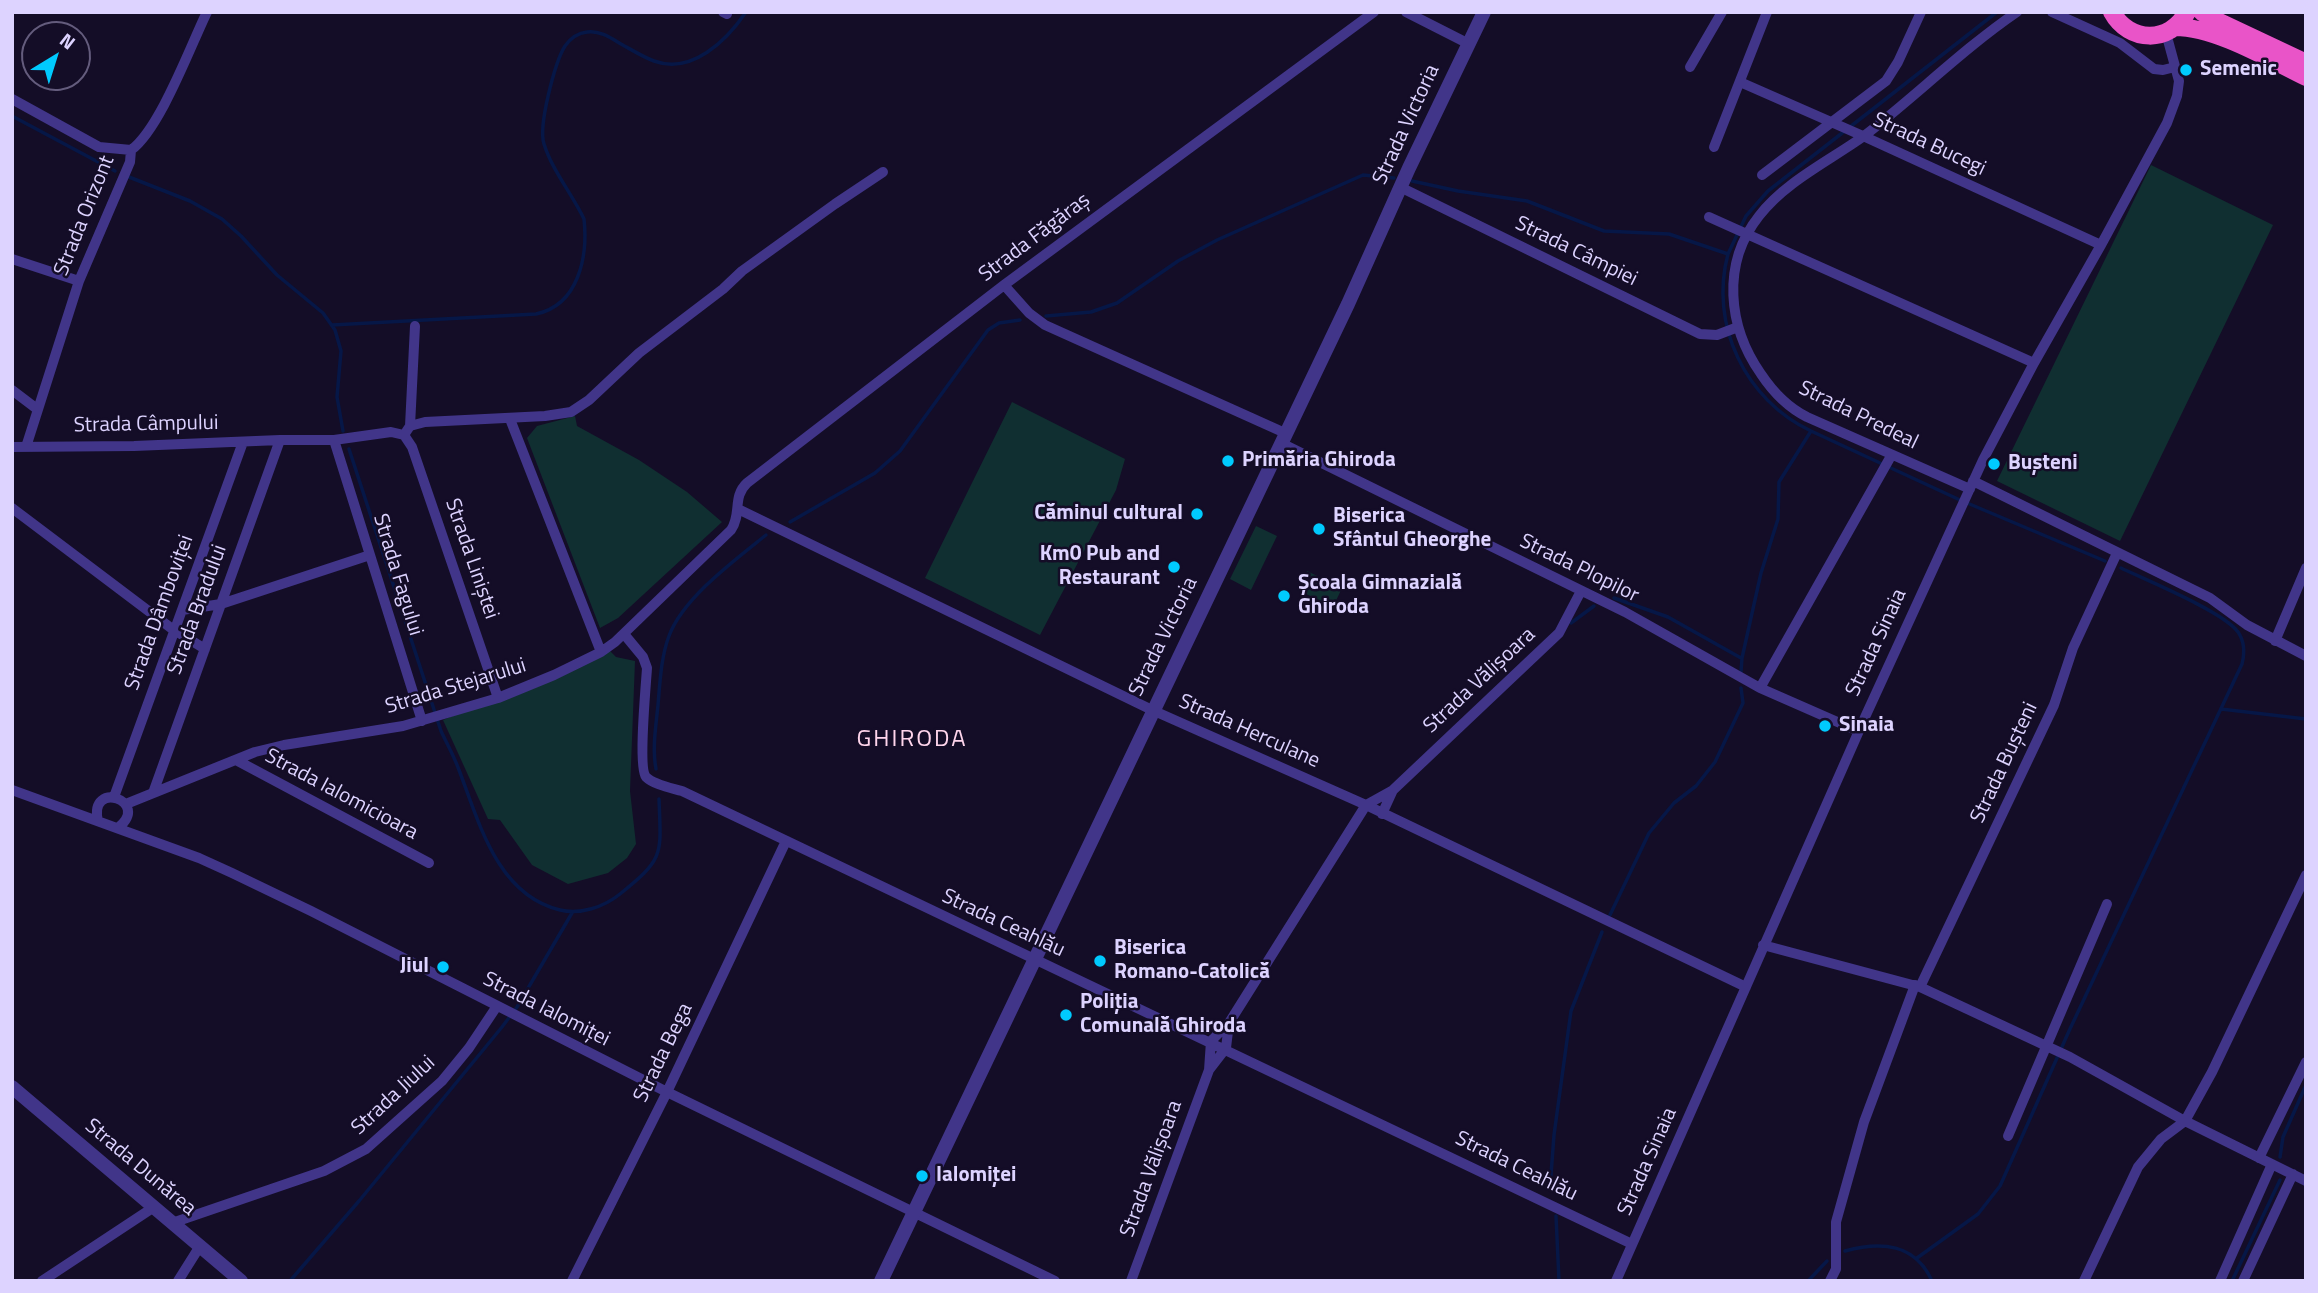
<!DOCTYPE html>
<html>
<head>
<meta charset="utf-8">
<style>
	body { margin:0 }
	#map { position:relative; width:2318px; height:1293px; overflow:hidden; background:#140d27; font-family:"Titillium Web",sans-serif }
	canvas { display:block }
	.frame { position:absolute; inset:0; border:14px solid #ddd3ff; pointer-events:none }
	.north { position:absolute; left:21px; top:21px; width:70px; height:70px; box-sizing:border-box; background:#140d27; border:2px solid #645c7d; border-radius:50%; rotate:38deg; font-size:19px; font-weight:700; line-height:28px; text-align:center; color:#ddd3ff }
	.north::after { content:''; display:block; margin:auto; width:24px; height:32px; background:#00cafe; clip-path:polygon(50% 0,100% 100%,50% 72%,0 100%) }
</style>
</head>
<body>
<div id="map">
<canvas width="2318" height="1293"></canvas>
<div class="frame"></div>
<div class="north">N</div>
</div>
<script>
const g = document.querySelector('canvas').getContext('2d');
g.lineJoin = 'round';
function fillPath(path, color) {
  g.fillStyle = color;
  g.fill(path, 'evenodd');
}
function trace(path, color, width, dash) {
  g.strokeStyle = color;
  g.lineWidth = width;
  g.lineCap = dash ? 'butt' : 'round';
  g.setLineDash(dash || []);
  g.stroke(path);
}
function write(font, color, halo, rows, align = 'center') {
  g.font = font + ' "Titillium Web",sans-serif';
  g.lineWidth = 5;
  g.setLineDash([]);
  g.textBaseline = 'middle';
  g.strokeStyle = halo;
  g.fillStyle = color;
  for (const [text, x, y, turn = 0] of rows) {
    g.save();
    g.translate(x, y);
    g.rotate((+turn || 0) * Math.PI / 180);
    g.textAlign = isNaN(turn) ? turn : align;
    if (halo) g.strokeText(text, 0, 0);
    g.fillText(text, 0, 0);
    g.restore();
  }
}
const green = new Path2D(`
	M2151,165L2273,225L2120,541L1997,481Z
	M1012,402L1125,459L1116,490L1040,635L925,578Z
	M575,416L577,426L639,460L687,492L722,522L618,618L600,628L527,438L537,426Z
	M1256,526L1277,536L1251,590L1230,579Z
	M1307,571L1342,588L1333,607L1298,590Z
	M609,650L616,657L635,661L630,791L636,844L627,858L608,873L568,884L532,865L500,820L488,819L443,720Z`);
const stream = new Path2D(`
	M12,116L115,171
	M129,177L190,201L222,219L241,236L277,275L323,313L335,330L341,351L337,397L343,431
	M1412,181L1458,191L1527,201L1604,231L1669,234L1728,254C1709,324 1745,400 1811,431L1779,482L1778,519L1761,573L1742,658L1741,672
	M1728,254L1746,216L1768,191L1997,12
	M1046,316L1091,312L1117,303L1178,261L1217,240L1363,175L1394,178
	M332,325L536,314C579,305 588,256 584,219C572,194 552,170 544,144C538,126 555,62 565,46C570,39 578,33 587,32C599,30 611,38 621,44C632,50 643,57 654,61C692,75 727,40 746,12
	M1811,431L1960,500L2105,561
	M349,449L441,731C447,744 454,756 459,770C479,822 497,895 560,910C580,915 604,907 620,894C665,858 661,855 659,799
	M790,522L875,473L900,451L988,330L999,323L1020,320
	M1614,598L1668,617L1741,658
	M1571,623L1594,606
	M2221,709L2306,719
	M656,769C652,748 656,726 658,705C660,682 661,657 669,636C683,598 735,560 766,535
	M1610,915L1649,833L1674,803L1696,786L1715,762L1743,703L1741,688
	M2280,1157L2283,1137L2306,1085
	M1550,1188L1554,1135L1571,1011L1602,932
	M1556,1216L1559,1281
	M1845,1251C1881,1241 1915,1243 1932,1281
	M1917,1258L1978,1214L2000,1186L2069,1031L2242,664C2245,652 2245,642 2238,632C2224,612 2146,580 2121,568
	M290,1281L359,1201L502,1027L517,1007L572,913
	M1808,1281L1827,1261
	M2232,1281L2280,1180`);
const minor = new Path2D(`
	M723,12L727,14
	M1406,12L1469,44
	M2052,12L2120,43L2154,69L2163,70L2175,67
	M1690,67L1722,12
	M1740,82L1863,136L2101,245
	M12,99L99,147L131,150
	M1714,147L1767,12
	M1762,175L1886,81L1898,62L1921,12
	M1400,187L1700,334L1717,335L1738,327
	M1709,217L2034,363
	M12,259L79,281
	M1004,285L1029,313L1045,325L1285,433
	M12,390L37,409
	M510,419L601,652
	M410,426L415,326
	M404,435L410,426L425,422L545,416L571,412L589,400L639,353L723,289L742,271L835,204L883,172
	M404,435L412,447L498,698
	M334,440L422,721
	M1281,443L1625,612L1760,688L1858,731
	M12,447L134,446L280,440H334L391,432L404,435
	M26,447L79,281L130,162L131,150C160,129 190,47 207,12
	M1973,481L2210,598L2247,625L2306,656
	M1970,489L1807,417C1787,407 1773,392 1761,374C1728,327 1721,264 1759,216C1785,182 1829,161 1864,136C1916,96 1963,49 2017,12
	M12,508L171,628L205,649
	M738,509L1152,710L1366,805L1746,987
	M182,610L221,604L370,555
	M624,634L643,657L647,668C646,685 638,768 646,777C654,785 672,788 682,791C999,942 1316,1092 1632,1244
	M2275,641L2306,568
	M1760,688L1891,456
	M236,760L429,863
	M12,790L199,858L232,873L311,911L667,1092L1055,1281
	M1393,790L1559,633L1581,591
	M153,793L280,440
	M114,797L243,442
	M126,804L255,752L284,745L403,726L498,698L554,675L601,652L615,642L731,530C742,514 732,497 747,483L1004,285L1374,12
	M98,821C88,779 152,801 118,828
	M1763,945L1920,987L2070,1057L2185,1121L2306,1181
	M1920,987L2054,705L2073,648L2117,553
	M1229,1023L1226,1048L1209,1070L1211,1041L1229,1023L1366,805L1393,790L1382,814
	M2008,1136L2107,904
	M2259,1158L2306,1062
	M172,1223L324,1171L366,1149L442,1081L469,1048L497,1006
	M42,1281L154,1207
	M178,1281L200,1246
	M572,1281L667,1092L786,841
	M1131,1281L1209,1070
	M1616,1281L1866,715L1983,460L2034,363L2101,245L2167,123L2177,96L2179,81L2166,33
	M1830,1281L1836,1269V1222L1864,1122L1915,985
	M2084,1281L2138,1167L2161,1139L2185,1121L2212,1072L2306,875
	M2220,1281L2272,1164
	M2243,1281L2293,1174`);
const tertiary = new Path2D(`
	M12,1087L241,1281
	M881,1281L1348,304L1409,168L1484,12`);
const trunk = new Path2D(`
	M2112,12C2129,43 2170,44 2187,12
	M2202,12L2219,22L2306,63
	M2175,27C2216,27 2269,59 2306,77`);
const markers = [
	[2186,70,7,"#00cafe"],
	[1228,461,7,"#00cafe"],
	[1994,464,7,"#00cafe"],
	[1197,514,7,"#00cafe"],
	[1319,529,7,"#00cafe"],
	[1174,567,7,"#00cafe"],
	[1284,596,7,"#00cafe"],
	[1825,726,7,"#00cafe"],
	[1100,961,7,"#00cafe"],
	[443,967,7,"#00cafe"],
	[1066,1015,7,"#00cafe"],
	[922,1176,7,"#00cafe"]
];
const poiNames = [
	["Semenic",2200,70],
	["Primăria Ghiroda",1242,461],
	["Bușteni",2008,464],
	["Căminul cultural",1183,514,"right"],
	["Biserica",1333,517],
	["Sfântul Gheorghe",1333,541],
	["Km0 Pub and",1160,555,"right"],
	["Restaurant",1160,579,"right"],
	["Școala Gimnazială",1298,584],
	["Ghiroda",1298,608],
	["Sinaia",1839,726],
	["Biserica",1114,949],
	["Romano-Catolică",1114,973],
	["Jiul",429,967,"right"],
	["Poliția",1080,1003],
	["Comunală Ghiroda",1080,1027],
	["Ialomiței",936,1176]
];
const streetNames = [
	["Strada Victoria",1407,125,-65],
	["Strada Bucegi",1929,145,25],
	["Strada Orizont",85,216,-68],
	["Strada Făgăraș",1035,238,-37],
	["Strada Câmpiei",1576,252,26],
	["Strada Predeal",1858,416,26],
	["Strada Câmpului",146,425,-1],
	["Strada Liniștei",471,559,71],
	["Strada Plopilor",1579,569,26],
	["Strada Fagului",397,575,73],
	["Strada Bradului",198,610,-70],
	["Strada Dâmboviței",160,613,-70],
	["Strada Victoria",1164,637,-64],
	["Strada Sinaia",1877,643,-65],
	["Strada Vălișoara",1480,681,-43],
	["Strada Stejarului",456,687,-17],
	["Strada Herculane",1249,732,24],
	["Strada Bușteni",2005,763,-65],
	["Strada Ialomicioara",341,795,28],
	["Strada Ceahlău",1003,924,25],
	["Strada Ialomiței",546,1010,27],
	["Strada Bega",664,1053,-64],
	["Strada Jiului",394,1096,-43],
	["Strada Sinaia",1648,1162,-66],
	["Strada Ceahlău",1516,1167,26],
	["Strada Dunărea",140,1168,40],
	["Strada Vălișoara",1152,1169,-70]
];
const quarterNames = [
	["GHIRODA",912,740]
];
fillPath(green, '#102f31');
trace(stream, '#061747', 3.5);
trace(minor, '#413589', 10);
trace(tertiary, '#413589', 14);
trace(trunk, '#e954c8', 18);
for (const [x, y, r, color] of markers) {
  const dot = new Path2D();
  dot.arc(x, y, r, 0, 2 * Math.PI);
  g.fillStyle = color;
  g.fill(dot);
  trace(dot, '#140d27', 2.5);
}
write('bold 21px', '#ddd3ff', '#140d27', poiNames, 'left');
write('21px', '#ddd3ff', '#140d27', streetNames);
g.letterSpacing = '2px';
write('24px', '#ffd5ec', '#140d27', quarterNames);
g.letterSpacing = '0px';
</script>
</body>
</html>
